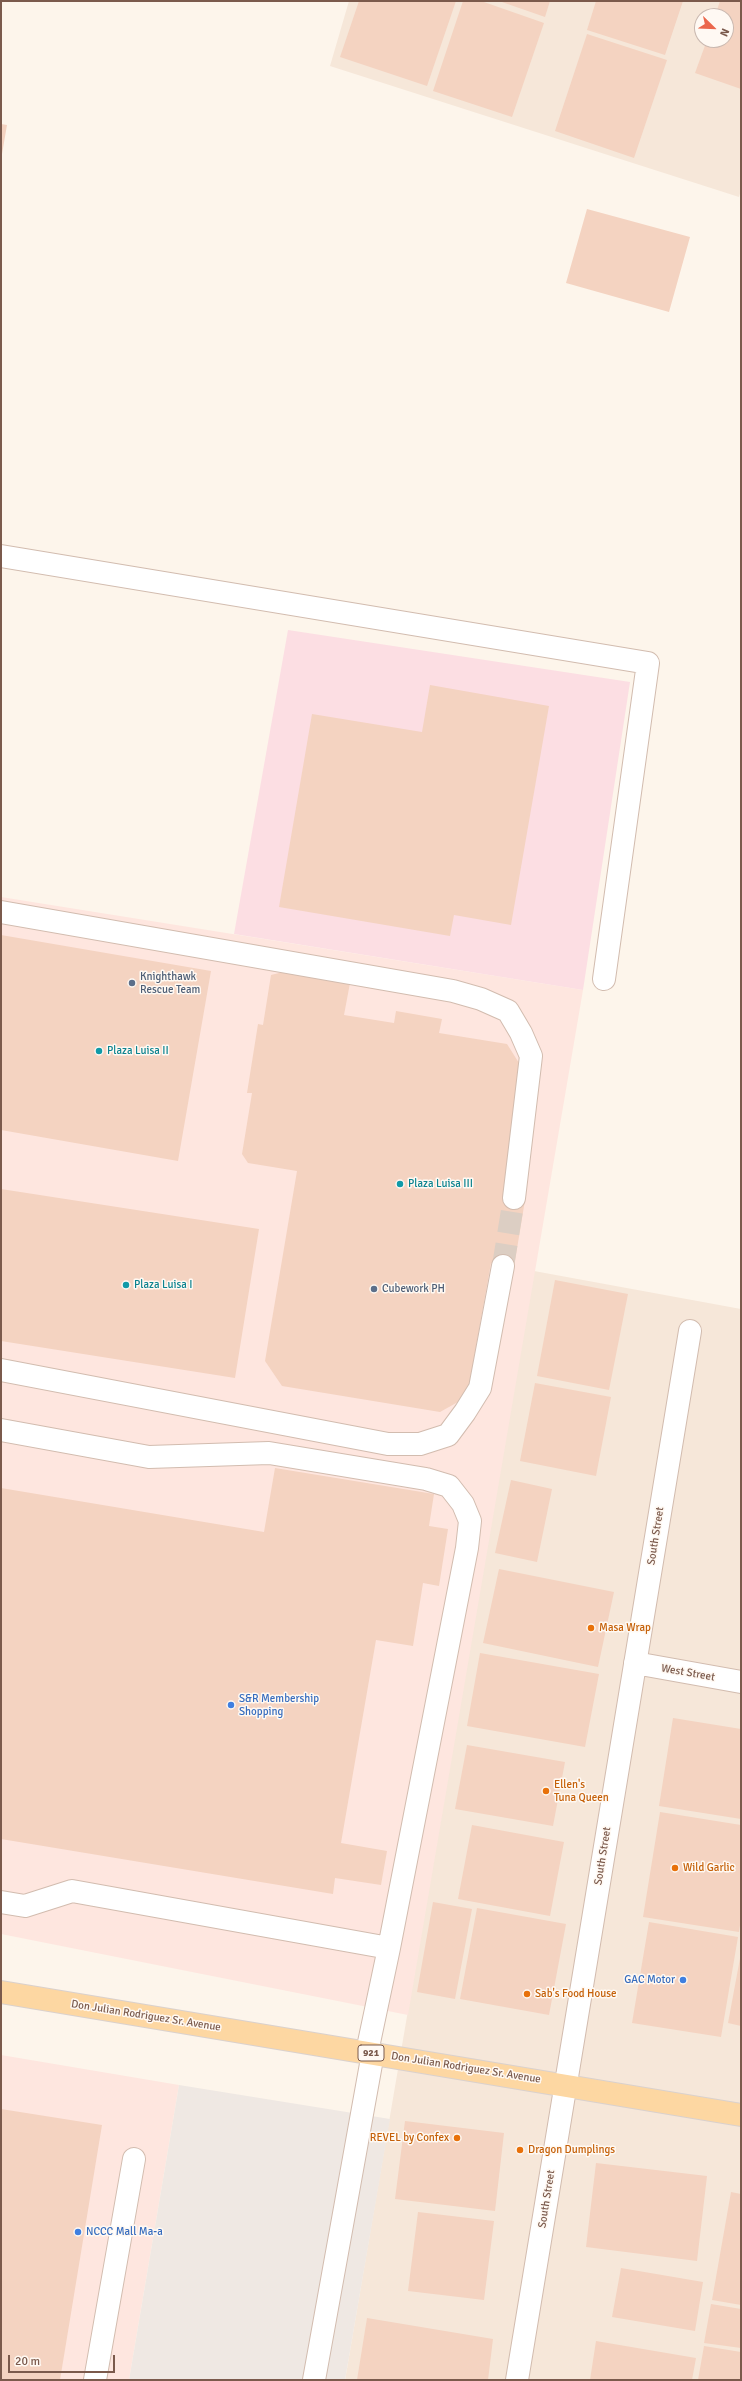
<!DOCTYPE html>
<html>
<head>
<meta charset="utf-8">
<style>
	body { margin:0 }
	#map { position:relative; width:742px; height:2381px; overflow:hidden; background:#fdf5eb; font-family:Signika,sans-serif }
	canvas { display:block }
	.frame { position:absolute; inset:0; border:2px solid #7b5a4c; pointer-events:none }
	.north { position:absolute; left:694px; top:8px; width:40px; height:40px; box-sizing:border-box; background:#fff9f3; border:1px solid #cab9b0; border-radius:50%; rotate:113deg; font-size:11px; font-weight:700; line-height:16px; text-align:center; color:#7b5a4c }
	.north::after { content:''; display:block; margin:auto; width:14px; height:18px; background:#eb674c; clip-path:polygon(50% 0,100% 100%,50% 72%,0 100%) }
	.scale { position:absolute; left:8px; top:2355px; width:107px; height:18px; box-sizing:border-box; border:2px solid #7b5a4c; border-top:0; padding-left:5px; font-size:12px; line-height:14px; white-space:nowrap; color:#7b5a4c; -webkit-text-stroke:3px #fff9f3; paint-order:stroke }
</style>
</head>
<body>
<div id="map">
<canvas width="742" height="2381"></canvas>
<div class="frame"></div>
<div class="north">N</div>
<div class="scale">20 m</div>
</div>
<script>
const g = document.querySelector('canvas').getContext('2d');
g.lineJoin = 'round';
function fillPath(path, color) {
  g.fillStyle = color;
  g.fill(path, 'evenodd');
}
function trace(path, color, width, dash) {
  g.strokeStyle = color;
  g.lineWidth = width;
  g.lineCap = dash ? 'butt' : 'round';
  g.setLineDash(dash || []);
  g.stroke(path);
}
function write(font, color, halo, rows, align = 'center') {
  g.font = font + ' Signika,sans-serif';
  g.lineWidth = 3;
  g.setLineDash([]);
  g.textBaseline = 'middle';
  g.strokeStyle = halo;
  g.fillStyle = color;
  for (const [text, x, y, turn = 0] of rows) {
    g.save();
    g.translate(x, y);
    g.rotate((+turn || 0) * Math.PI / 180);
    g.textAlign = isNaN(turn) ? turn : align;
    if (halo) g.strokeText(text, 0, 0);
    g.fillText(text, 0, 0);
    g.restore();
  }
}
const residential = new Path2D(`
	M349,1H741V190L739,197L330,66ZM702,16H726V40H702Z
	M534,1271L741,1309V2380H345Z`);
const commercial = new Path2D(`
	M1,897L583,990L408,2015L1,1934Z
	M1,2055L179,2085L129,2380H1Z`);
const industrial = new Path2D(`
	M179,2085L390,2119L345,2380H129Z`);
const medical = new Path2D(`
	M288,630L630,682L583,990L234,934Z`);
const building = new Path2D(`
	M359,1H456L427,86L340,57Z
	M463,1H481L544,23L512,117L433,91Z
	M499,1H550L545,17Z
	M596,1H683L665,55L587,30Z
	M720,1H741V89L695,73L707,40H726V16H715Z
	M587,34L667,60L634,158L555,131Z
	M1,124L7,125L2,154H1Z
	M587,209L690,237L669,312L566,283Z
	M430,685L549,706L511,925L454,915L450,936L279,907L312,714L422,732Z
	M1,935L211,971L178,1161L1,1130Z
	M283,972L350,983L344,1015L394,1023L396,1011L442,1019L439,1033L507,1044L524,1071L503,1196L525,1200L514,1267L491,1263L467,1397L440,1412L282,1386L265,1361L297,1171L248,1163L242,1154L252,1093H247L258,1024L263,1025L271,975Z
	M1,1189L259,1229L235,1378L1,1341Z
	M555,1280L628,1294L609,1390L537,1376Z
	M535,1383L611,1397L596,1476L520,1461Z
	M275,1468L434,1494L429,1526L448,1529L439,1586L423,1583L413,1646L376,1640L341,1843L387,1851L381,1885L335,1878L333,1894L1,1839V1488L264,1532Z
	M511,1480L552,1489L537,1562L495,1553Z
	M499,1569L614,1592L598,1667L483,1643Z
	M480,1653L599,1674L585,1747L467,1726Z
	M673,1718L741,1729V1819L659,1806Z
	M467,1745L565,1762L553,1826L455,1809Z
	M660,1812L741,1825V1918L739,1932L643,1917Z
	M472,1825L564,1842L550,1916L458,1899Z
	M433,1902L472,1909L455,1999L417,1992Z
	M477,1908L566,1924L549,2015L460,1999Z
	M649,1922L738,1937L721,2037L632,2023Z
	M741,1953V2026L728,2023Z
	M1,2109L102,2125L60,2380H1Z
	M405,2121L504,2133L495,2211L395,2199Z
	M596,2163L707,2176L697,2261L586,2247Z
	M731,2192L741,2194V2305L712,2300Z
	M418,2212L494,2221L484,2300L408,2291Z
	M621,2268L703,2282L695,2331L612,2317Z
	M711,2304L741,2309V2348L704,2343Z
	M367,2318L493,2339L488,2380H357Z
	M596,2341L696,2358L692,2380H590Z
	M704,2346L741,2352V2380H698Z`);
const minorTunnel = new Path2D(`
	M503,1266L514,1198`);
const minor = new Path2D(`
	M1,556L648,663L604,979
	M1,912L453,991L481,999L508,1011L521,1033L531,1056L514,1198
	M1,1370L388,1444H420L448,1435L465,1412L480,1388L503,1266
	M1,1430L149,1457L269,1453L426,1479L449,1486L463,1504L470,1521L467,1548L389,1948
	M635,1663L741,1682
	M1,1902L25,1906L72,1891L389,1948L367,2052
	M95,2380L134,2159
	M314,2380L373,2053
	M517,2380L690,1331`);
const major = new Path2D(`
	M1,1992L741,2115`);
const markers = [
	[132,983,4,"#5c6f8a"],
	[99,1051,4,"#0f9aa8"],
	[400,1184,4,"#0f9aa8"],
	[126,1285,4,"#0f9aa8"],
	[374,1289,4,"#5c6f8a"],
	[591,1628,4,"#e8710a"],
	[231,1705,4,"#3f7fe0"],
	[546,1791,4,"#e8710a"],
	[675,1868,4,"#e8710a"],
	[683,1980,4,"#3f7fe0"],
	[527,1994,4,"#e8710a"],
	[457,2138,4,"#e8710a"],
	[520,2150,4,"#e8710a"],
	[78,2232,4,"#3f7fe0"]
];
const shields = [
	[371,2053,26]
];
const shieldNames = [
	["921",371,2053]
];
const serviceNames = [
	["Knighthawk",140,977],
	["Rescue Team",140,990],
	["Cubework PH",382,1289]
];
const cultureNames = [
	["Plaza Luisa II",107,1051],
	["Plaza Luisa III",408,1184],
	["Plaza Luisa I",134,1285]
];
const streetNames = [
	["South Street",656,1536,-81],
	["West Street",688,1673,10],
	["South Street",603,1856,-81],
	["Don Julian Rodriguez Sr. Avenue",146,2016,9],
	["Don Julian Rodriguez Sr. Avenue",466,2068,9],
	["South Street",547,2199,-81]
];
const foodNames = [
	["Masa Wrap",599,1628],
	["Ellen's",554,1785],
	["Tuna Queen",554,1798],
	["Wild Garlic",683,1868],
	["Sab's Food House",535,1994],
	["REVEL by Confex",449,2138,"right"],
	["Dragon Dumplings",528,2150]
];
const shopNames = [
	["S&R Membership",239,1699],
	["Shopping",239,1712],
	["GAC Motor",675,1980,"right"],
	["NCCC Mall Ma-a",86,2232]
];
fillPath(residential, '#f6e7d9');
fillPath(commercial, '#fee6df');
fillPath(industrial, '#efe8e3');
fillPath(medical, '#fcdee3');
fillPath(building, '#f4d3c1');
trace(minorTunnel, '#dccec3', 22, [22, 11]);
trace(minor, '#d2bcaf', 24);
trace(major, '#dad1cd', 24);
trace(minor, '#fff', 22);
trace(major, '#fdd7a2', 22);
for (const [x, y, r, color] of markers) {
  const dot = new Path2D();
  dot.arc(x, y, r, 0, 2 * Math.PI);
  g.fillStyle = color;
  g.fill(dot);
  trace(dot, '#fff9f3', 1.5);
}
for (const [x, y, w] of shields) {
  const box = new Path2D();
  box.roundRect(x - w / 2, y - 8, w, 16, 3);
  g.fillStyle = '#fff9f3';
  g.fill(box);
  trace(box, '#7b5a4c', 1);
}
write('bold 10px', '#7b5a4c', null, shieldNames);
write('11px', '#4e5e75', '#fff9f3', serviceNames, 'left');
write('11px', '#0d838f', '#fff9f3', cultureNames, 'left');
write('11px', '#7b5a4c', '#fff9f3', streetNames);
write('11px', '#c56008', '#fff9f3', foodNames, 'left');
write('11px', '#366cbe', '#fff9f3', shopNames, 'left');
</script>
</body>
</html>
